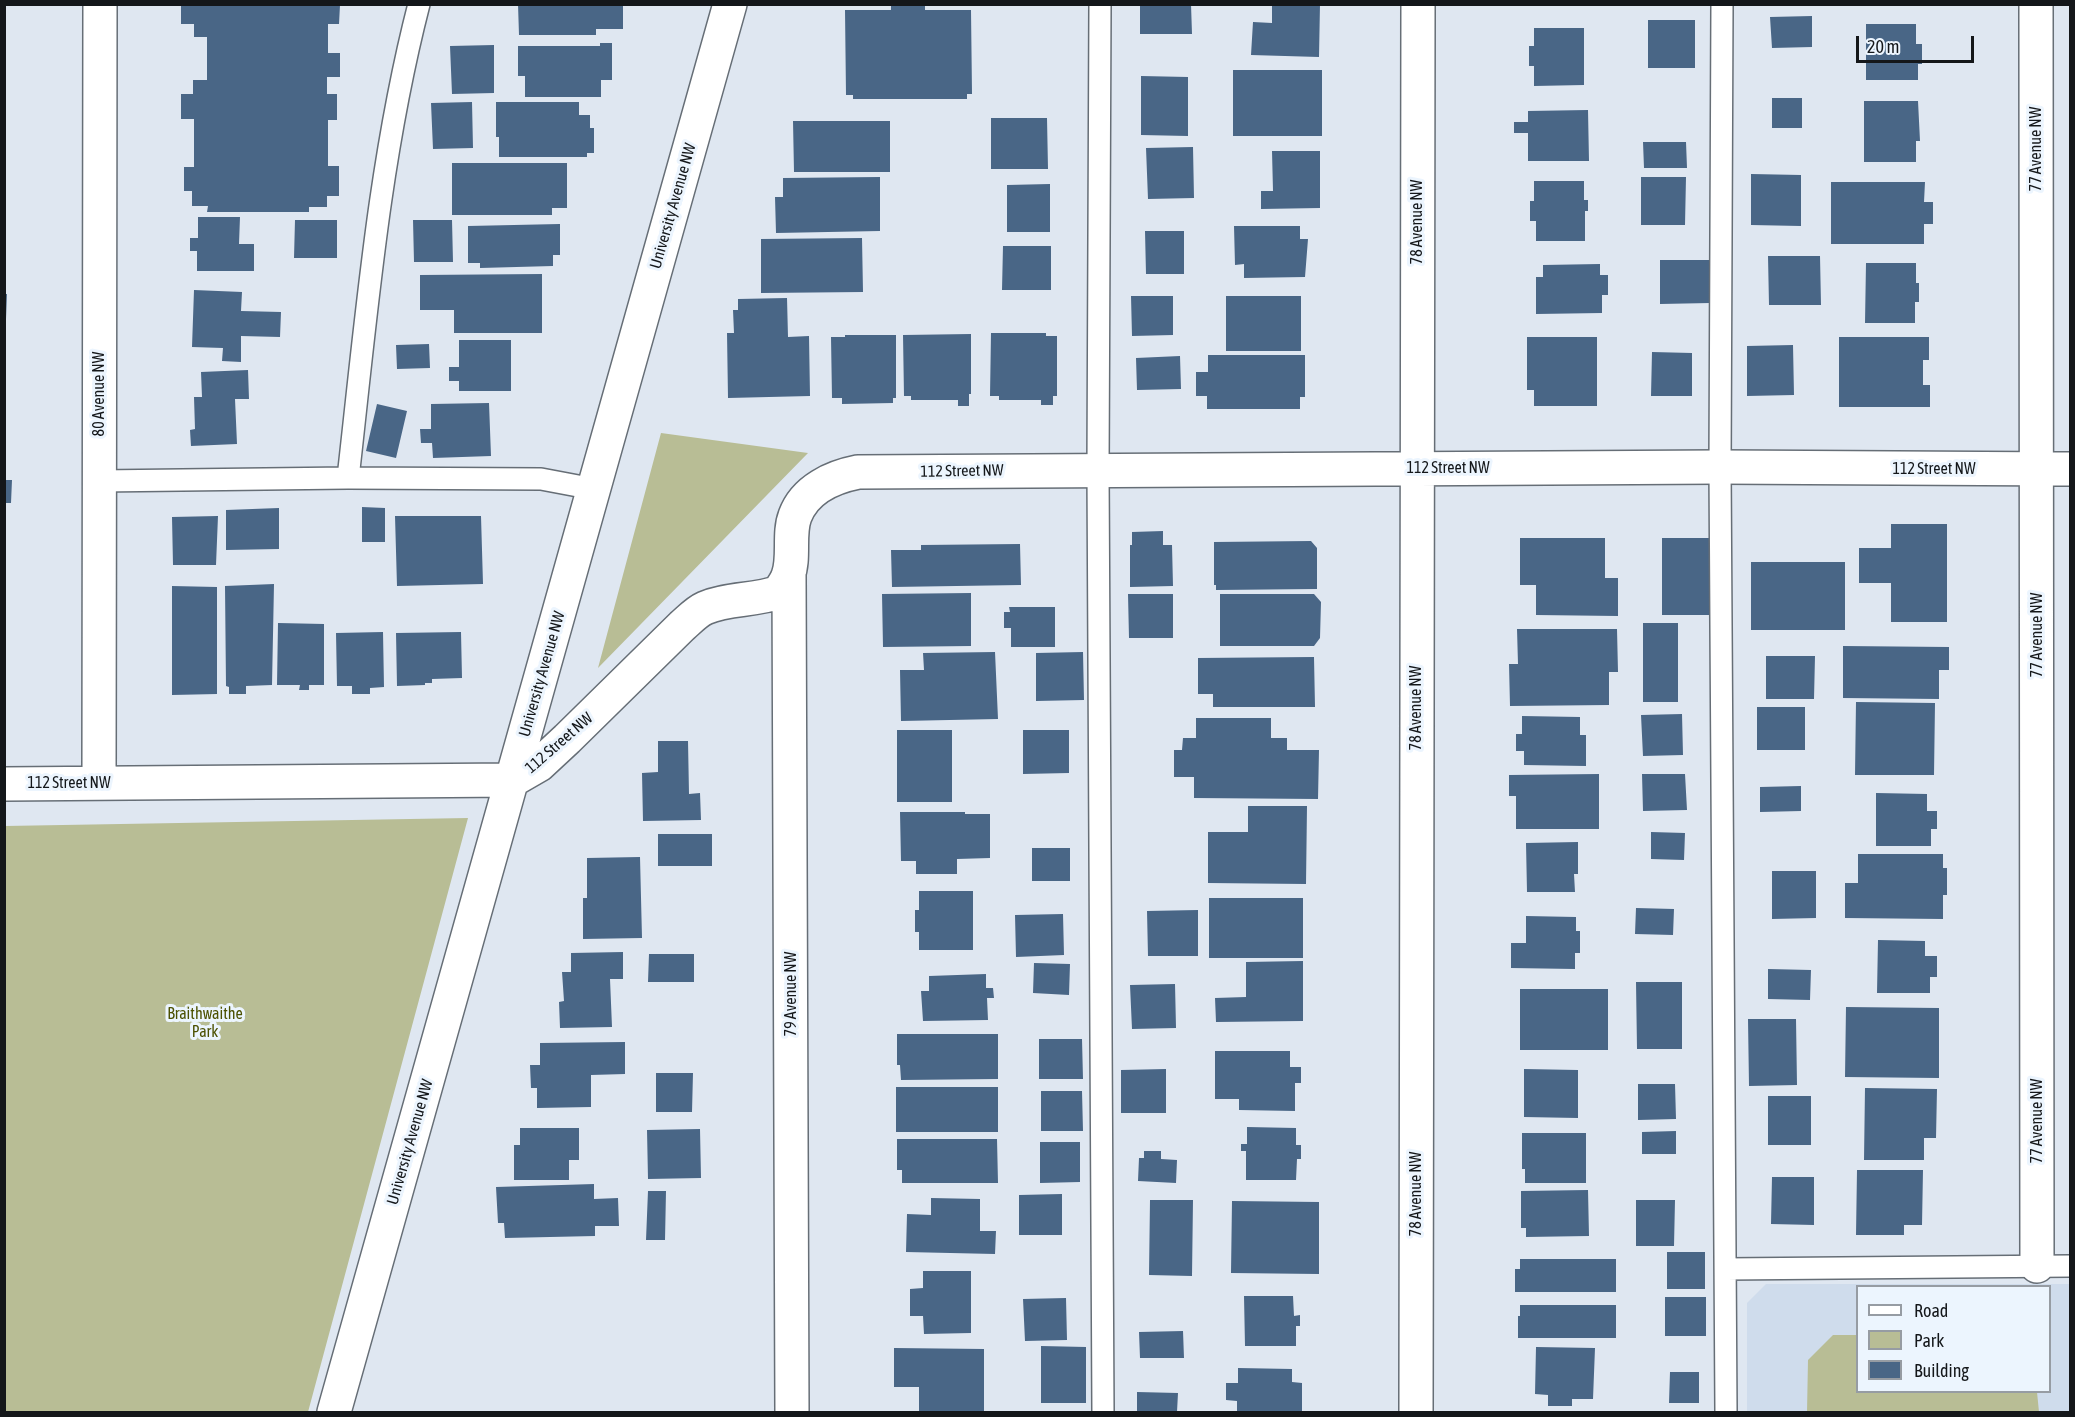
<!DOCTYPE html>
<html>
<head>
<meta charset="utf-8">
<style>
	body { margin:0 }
	#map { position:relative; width:2075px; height:1417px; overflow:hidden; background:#dfe7f1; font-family:"Asap Condensed",sans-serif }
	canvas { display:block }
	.frame { position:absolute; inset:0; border:6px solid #14171a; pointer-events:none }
	.legend { position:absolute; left:1856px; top:1285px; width:195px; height:108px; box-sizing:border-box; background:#ecf5fe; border:2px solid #969ca3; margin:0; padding:8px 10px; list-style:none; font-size:18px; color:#14171a }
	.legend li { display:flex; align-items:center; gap:12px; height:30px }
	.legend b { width:30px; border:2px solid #969ca3 }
	.scale { position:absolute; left:1856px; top:36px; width:118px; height:27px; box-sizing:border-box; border:3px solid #14171a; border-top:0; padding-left:8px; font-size:18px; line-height:21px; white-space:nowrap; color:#14171a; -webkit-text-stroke:4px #ecf5fe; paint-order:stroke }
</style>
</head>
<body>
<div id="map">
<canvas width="2075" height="1417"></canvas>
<div class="frame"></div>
<ul class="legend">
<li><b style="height:8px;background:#fff"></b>Road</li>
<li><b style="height:16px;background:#b8bd95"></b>Park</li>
<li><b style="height:16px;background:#496686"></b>Building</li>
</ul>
<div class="scale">20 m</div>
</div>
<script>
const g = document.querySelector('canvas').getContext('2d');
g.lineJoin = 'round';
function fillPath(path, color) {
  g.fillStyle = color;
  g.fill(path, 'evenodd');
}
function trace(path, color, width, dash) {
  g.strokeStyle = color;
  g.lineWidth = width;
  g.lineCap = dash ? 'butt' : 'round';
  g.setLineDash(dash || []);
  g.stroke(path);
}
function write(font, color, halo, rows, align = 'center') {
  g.font = font + ' "Asap Condensed",sans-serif';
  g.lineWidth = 6;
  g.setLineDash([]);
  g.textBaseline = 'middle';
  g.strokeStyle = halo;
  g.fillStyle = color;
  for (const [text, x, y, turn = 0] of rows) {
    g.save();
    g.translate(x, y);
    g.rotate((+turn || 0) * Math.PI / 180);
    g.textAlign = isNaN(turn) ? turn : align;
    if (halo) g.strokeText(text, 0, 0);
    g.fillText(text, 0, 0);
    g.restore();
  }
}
const built = new Path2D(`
	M1766,1284H2070V1412H1747V1303ZM1858,1286H2050V1392H1858Z`);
const green = new Path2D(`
	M661,433L808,453L598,668Z
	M468,818L308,1412H5V826Z
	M1833,1335H1857L1858,1392H2037L2039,1412H1807L1808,1360Z`);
const building = new Path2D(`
	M518,4H623V29H596V35H519Z
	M891,4H925V10H971L972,94H967V99H853V95H846L845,10H891Z
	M1140,4H1191L1192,34H1140Z
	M1272,4H1320L1319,57L1251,55L1253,22L1272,23Z
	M181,5H340L339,24H328V53H340V77H327V94H337V120H328V166H339V196H327V207H309V212H207L208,206H192V191H184V167H194V119H181V94H193V80H207V37H194V24H181Z
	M1812,16V47L1772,48L1770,17Z
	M1648,20H1695V68H1648Z
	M1866,24H1916V44H1922V64H1918V80H1866Z
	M1534,28H1584V85L1534,86V66H1529V46H1534Z
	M600,43H612V80H601V97H525V76H518V46H600Z
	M494,45V93L452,94L450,46Z
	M1233,70H1322V136H1233Z
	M1141,76L1188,77V136L1141,135Z
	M1772,98H1802V128H1772Z
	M1864,101H1918L1920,141H1916V162H1864Z
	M472,102L473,148L433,149L431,103Z
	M496,102H579V115H590V128H594V153H587V157H499V137H496Z
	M1588,110L1589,161H1528V133H1514V122H1528V111Z
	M991,118H1047L1048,169H991Z
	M793,121H890V172H794Z
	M1643,142H1686L1687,168H1644Z
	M1193,147L1194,198L1148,199L1146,148Z
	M1272,151H1320V208L1261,209V191H1273Z
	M452,163H567V208H552V215H452Z
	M1751,174L1801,175V226L1751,225Z
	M880,177V231L776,233L775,197H783V178Z
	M1641,177H1686L1685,225H1641Z
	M1534,181H1584V200H1588V211H1585V241H1536V221H1530V201H1534Z
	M1831,182H1925L1924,202H1933V224H1924V244H1831Z
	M1050,184V232H1007V185Z
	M198,217H240L239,244H254V271H197V251H190V238H198Z
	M295,220H337V258H294Z
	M413,220H452L453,262H414Z
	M560,224V255H553V266L480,268V263H468V226Z
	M1234,226H1300V239H1308L1305,277L1244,278V264L1235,265Z
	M1145,231H1184V274H1146Z
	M862,238L863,292L761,293V239Z
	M1003,246H1051V290H1002Z
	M1768,256H1820L1821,305H1769Z
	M1660,260H1710V303L1660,304Z
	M1866,263H1916V283H1919V302H1915V323H1865Z
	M1600,264V275H1608V295H1602V313L1536,314V277H1543V265Z
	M542,274V333H454V310H420V275Z
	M194,290L242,292L241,311L281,312L280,337L241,336V362L222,361L223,348L192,347Z
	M4,294H7L6,319H4Z
	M1131,296H1173V335L1132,336Z
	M1226,296H1301V351H1226Z
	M787,298L788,337L809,336L810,396L728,398L727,333H734L733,310H738V299Z
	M991,333H1046V336H1057V396H1053V405H1041V400H999V396H990Z
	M971,334V394H969V406H958V400H911V396H904L903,335Z
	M845,335H896V398H893V403L842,404V398H832L831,337H845Z
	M1527,337H1597V406H1534V390H1527Z
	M1839,337H1929V360H1923V385H1930V407H1839Z
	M459,340H511V391H459V381H449V367H459Z
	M429,344L430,368L397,369L396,345Z
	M1793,345L1794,395L1747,396V346Z
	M1652,352L1692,353V396H1651Z
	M1208,355H1305V397H1300V409H1207V396H1196V372H1208Z
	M1180,356L1181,389L1137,390L1136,358Z
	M248,370L249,399H235L237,444L191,446L190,430L195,429L194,397H202L201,372Z
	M489,403L491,456L433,458L432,443H421L420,429H431V404Z
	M377,404L407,411L396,458L366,451Z
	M4,480H12L11,503H4Z
	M362,507L385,508V542H362Z
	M279,508V549L226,550V510Z
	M218,516L216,565H173L172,517Z
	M395,516H481L483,584L397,586Z
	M1891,524H1947V622H1891V583H1859V548H1891Z
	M1163,531V545H1172L1173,586L1130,587V545H1132V532Z
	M1520,538H1605V578H1618V616L1536,615V585H1520Z
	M1662,538H1709V615H1662Z
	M1311,541L1317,548V589L1216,590V585H1214V542Z
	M1020,544L1021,585L892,587L891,550H921V545Z
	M1751,562H1845V630H1751Z
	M274,584L272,685L246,686V694H229V687L226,686L225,586Z
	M172,586L217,587V694L172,695Z
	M971,593V646L883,647L882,594Z
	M1128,594H1173V638H1129Z
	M1220,594H1314L1321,602L1320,638L1314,646H1220Z
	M1009,607H1055V647H1011V628H1004V612H1010Z
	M278,623L324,624V685H309V690H299L300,685H277Z
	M1643,623H1678V702H1643Z
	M1517,629H1617L1618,672H1609V705L1510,706L1509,664H1518Z
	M383,632L384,687L370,688V694H352V686H337L336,633Z
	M461,632L462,678L432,679V683H425V685L397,686L396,633Z
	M1843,646L1949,647V670H1939V699L1843,698Z
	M995,652L998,719L901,721L900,670H924L923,653Z
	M1083,652L1084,700L1036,701V653Z
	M1766,656H1815L1814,699H1766Z
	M1314,657L1315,707H1213V694H1198V658Z
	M1856,702L1935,703L1934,775H1855Z
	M1757,707H1805V750H1757Z
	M1682,714L1683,755L1643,756L1641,715Z
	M1522,716L1580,717V735H1586V766L1524,765V751H1516V734H1522Z
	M1196,718H1271V738H1287V750H1319L1318,799L1194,798V777H1174V750H1182L1183,738H1196Z
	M897,730H952V802H897Z
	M1023,730H1069V773L1023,774Z
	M658,741H688L689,794L700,793L701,820L643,821L642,773L658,772Z
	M1599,774V829H1516V796H1509V775Z
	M1642,774H1685L1687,810L1643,811Z
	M1801,786V811L1760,812V787Z
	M1876,793L1927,794V811H1937V829H1931V846H1876Z
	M1248,806H1307L1306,884L1208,883V832H1248Z
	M900,812H965V814H990V858L957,859V874H916V861H901Z
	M1651,832L1685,833L1684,860L1651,859Z
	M658,834H712V866H658Z
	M1578,842V874H1574L1575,892H1527L1526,843Z
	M1032,848H1070V881H1032Z
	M1858,854H1943V868H1947V895H1943V919L1845,918V883H1858Z
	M640,857L642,938L583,939V898H587V858Z
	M1772,871H1816V918L1772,919Z
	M919,891H973V950H919V932H915V910H919Z
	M1209,898H1303V958H1209Z
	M1636,908L1674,909L1673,935L1635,934Z
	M1198,910V956H1148L1147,911Z
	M1063,914L1064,955L1016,957L1015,915Z
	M1526,916L1576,917V931H1580V953H1575V969L1511,968V943H1526Z
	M1878,940L1925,941V956H1937V977H1930V993H1877Z
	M623,952V979H610L612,1027L560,1028L559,1002L564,1001L562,972H571V953Z
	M649,954H694V982H648Z
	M1303,961V1021L1216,1022L1215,998L1246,997V962Z
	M1034,963L1070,964L1069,995L1033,993Z
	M1768,969L1811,970L1810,1000L1768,999Z
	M986,974V988H993L994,998H987L988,1020L923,1021L921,991H929V976Z
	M1636,982H1682V1049H1637Z
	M1175,984L1176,1028L1132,1029L1130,985Z
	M1520,989H1608V1050H1520Z
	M1846,1007L1939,1008V1078L1845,1077Z
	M1748,1019H1796L1797,1085L1749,1086Z
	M897,1034H998V1079L901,1080L900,1065H897Z
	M1039,1039H1082L1083,1079H1039Z
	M625,1042V1074L591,1075V1107L537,1108V1088H531L530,1065H540V1043Z
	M1215,1051H1290V1067H1301V1083H1295V1111L1239,1110V1099H1215Z
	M1166,1069V1113H1121V1070Z
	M1524,1069L1578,1070V1118L1524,1117Z
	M656,1073H693L692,1112H656Z
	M1638,1084H1675L1676,1119L1638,1120Z
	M896,1087H998V1132H896Z
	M1865,1088L1937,1089L1936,1138H1924V1160H1864Z
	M1041,1091H1082L1083,1131H1041Z
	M1768,1096H1811V1145H1768Z
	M1247,1127L1296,1128V1145H1301V1159H1297L1296,1180H1246V1151H1241V1144H1247Z
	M520,1128H579V1160H569V1180H514V1145H520Z
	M700,1129L701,1178L648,1179L647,1130Z
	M1676,1131V1154H1642V1132Z
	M1522,1133H1586V1183H1525V1169H1522Z
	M897,1139H997L998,1183H902V1170H897Z
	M1040,1142H1080V1182L1040,1183Z
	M1144,1151H1161V1159L1177,1160L1176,1183L1138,1181L1139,1158H1144Z
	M1857,1170H1923L1922,1225H1904V1235H1856Z
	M1772,1177H1814V1225L1771,1224Z
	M594,1184V1199L618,1198L619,1226H595V1236L505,1238L504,1223H498L496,1187Z
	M1588,1190L1589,1236L1526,1237V1228H1521V1191Z
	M648,1191H666L665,1240H646Z
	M1062,1194V1235H1019V1195Z
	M931,1198L980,1199V1231H996L995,1254L906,1252L907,1214L931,1215Z
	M1150,1200H1193L1192,1276L1149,1275Z
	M1636,1200H1675L1674,1246H1636Z
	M1232,1201L1319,1202V1274L1231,1273Z
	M1667,1252H1705V1289H1667Z
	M1520,1259H1616V1292H1515V1269H1520Z
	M923,1271H971V1333L924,1334L923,1316H910V1289L923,1288Z
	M1244,1296H1293L1294,1316L1300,1315V1326H1296V1346H1245Z
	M1665,1297H1706V1336H1665Z
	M1066,1298L1067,1340L1025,1341L1023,1299Z
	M1520,1305H1616V1338H1518V1316H1520Z
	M1183,1331L1184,1358H1140L1139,1332Z
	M1041,1346L1086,1347V1403H1041Z
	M1536,1347L1595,1348L1593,1399H1572V1406H1548V1395L1535,1394Z
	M894,1348L984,1349V1412H919V1387H894Z
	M1238,1368L1292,1369V1382L1302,1383V1412H1237V1401L1226,1400V1383H1238Z
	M1670,1372H1699V1403H1669Z
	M1137,1392L1178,1393L1177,1412H1137Z`);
const service = new Path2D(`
	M1100,4L1098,470L1103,1412
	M1722,4L1720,467L1726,1412
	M348,478C366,320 379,159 419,4
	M99,481L348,478L541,479L594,489
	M1726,1269L2070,1266`);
const minor = new Path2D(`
	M2036,4L2037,1266
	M789,575L792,1412
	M99,783L100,4
	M4,784L513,780L539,765L567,739L682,626C689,620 696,612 705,608C728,598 755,601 779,592C782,587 786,582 788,576C795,558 788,534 795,516C805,489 833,477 858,472L1720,467L2070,469
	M334,1412L730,4
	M1416,1412L1418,4`);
const streetNames = [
	["77 Avenue NW",2036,149,-90],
	["University Avenue NW",673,206,-74],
	["78 Avenue NW",1417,222,-90],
	["80 Avenue NW",99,394,-90],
	["112 Street NW",1448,468],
	["112 Street NW",1934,469],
	["112 Street NW",962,471,-1],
	["77 Avenue NW",2037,635,-90],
	["University Avenue NW",542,674,-74],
	["78 Avenue NW",1416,708,-90],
	["112 Street NW",559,743,-41],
	["112 Street NW",69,783],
	["79 Avenue NW",791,994,-90],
	["77 Avenue NW",2037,1121,-90],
	["University Avenue NW",410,1142,-74],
	["78 Avenue NW",1416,1194,-90]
];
const parkNames = [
	["Braithwaithe",205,1014],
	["Park",205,1032]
];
fillPath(built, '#cfdcec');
fillPath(green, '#b8bd95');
fillPath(building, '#496686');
trace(service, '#666e76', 24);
trace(minor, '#666e76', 36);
trace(service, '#fff', 21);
trace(minor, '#fff', 33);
write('16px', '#14171a', '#ecf5fe', streetNames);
write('16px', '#4c5102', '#ecf5fe', parkNames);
</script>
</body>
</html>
